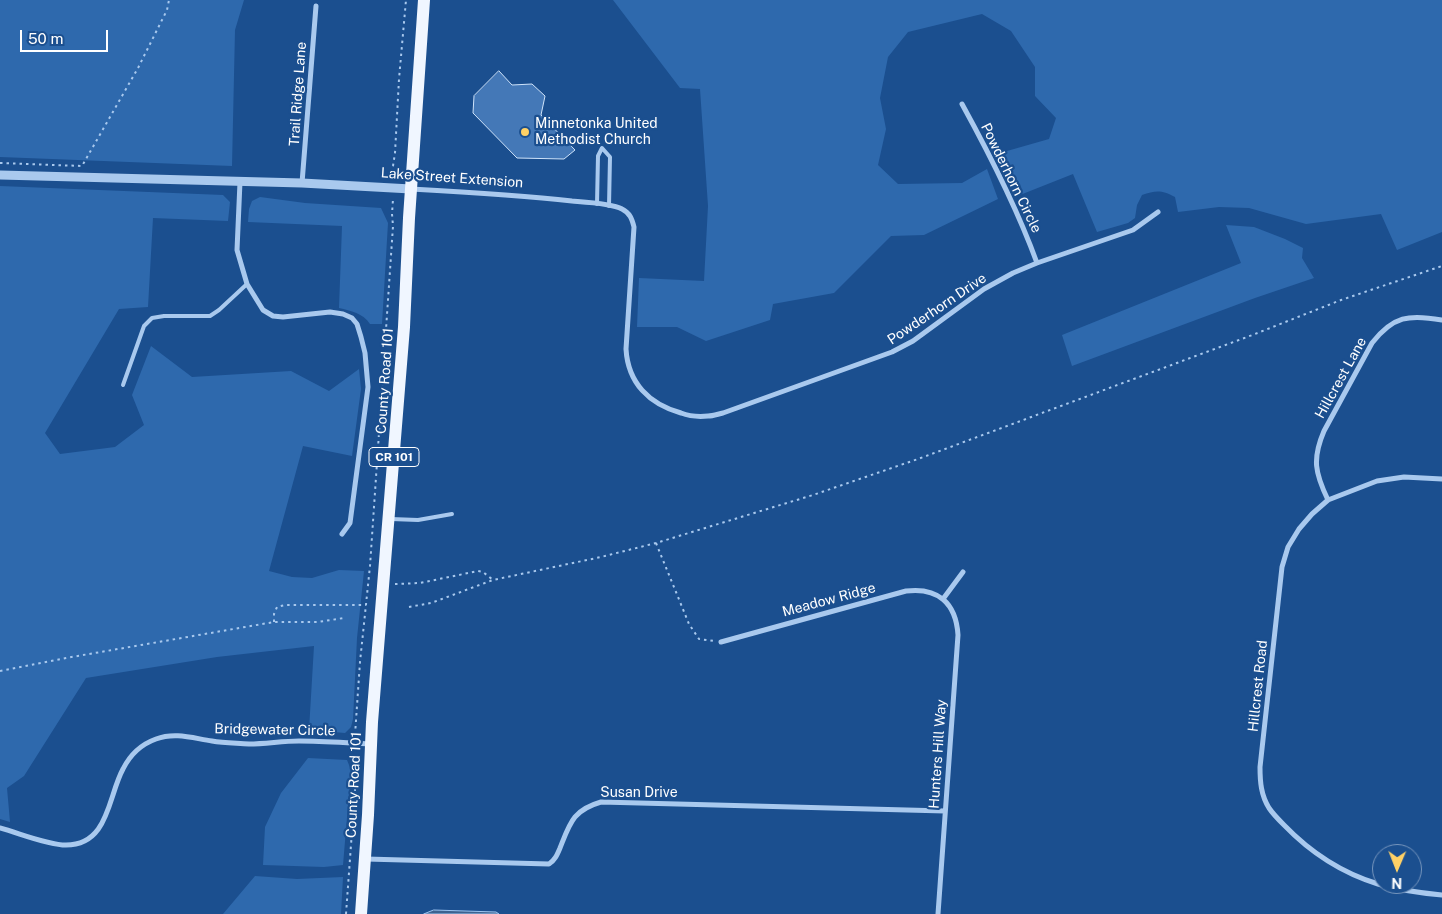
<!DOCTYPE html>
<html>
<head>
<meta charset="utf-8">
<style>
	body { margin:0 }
	#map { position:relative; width:1442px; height:914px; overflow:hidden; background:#1b4f8f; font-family:"Public Sans",sans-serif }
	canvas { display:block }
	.north { position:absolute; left:1372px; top:844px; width:50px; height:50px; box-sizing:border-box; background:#1b4f8f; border:1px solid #7695bc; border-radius:50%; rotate:181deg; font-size:14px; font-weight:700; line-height:20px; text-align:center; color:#fff }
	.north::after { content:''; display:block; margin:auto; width:18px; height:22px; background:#ffd166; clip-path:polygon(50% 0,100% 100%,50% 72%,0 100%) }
	.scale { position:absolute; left:20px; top:30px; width:88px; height:22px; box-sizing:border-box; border:2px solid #fff; border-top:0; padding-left:6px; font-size:15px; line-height:18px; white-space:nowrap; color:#fff; -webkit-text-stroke:4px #1b4f8f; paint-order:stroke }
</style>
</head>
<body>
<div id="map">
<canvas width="1442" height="914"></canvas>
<div class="north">N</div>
<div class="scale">50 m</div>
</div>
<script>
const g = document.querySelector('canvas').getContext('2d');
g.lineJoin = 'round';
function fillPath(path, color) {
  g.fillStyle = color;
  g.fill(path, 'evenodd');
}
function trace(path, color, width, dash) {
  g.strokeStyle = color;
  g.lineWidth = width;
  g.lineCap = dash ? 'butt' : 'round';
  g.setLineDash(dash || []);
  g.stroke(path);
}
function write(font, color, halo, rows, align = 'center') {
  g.font = font + ' "Public Sans",sans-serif';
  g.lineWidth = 4.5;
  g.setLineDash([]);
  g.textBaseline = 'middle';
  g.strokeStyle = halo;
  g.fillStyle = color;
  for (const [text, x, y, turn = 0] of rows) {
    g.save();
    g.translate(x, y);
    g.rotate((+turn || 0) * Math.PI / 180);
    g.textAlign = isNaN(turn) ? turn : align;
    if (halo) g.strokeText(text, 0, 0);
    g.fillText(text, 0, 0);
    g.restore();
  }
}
const green = new Path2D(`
	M0,0H244L235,30L232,166L0,157Z
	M613,0H1442V232L1397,250L1381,214L1306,224L1249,208L1219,207L1178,212L1175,197C1162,190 1156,190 1142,195L1137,205L1135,218L1128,223L1097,232L1073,174L1020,195L1000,153L1049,139L1056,118L1035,96V67L1011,31L982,14L908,32L888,57L880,98L886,129L878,165L898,184L962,183L987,169L998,199L924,235L891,236L834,293L773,304L770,320L706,341L677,327H637L639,278L704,281L708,206L700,89L680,88Z
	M0,186L223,195L230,202L228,221L153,218L148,307L119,309L45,433L60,454L115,447L144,425L132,395L151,346L192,377L291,371L329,391L359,369L361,389L352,456L303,446L269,571L292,577L312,578L339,570L364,571L357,638L353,719L351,727L345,733L309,730L314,646L217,657L86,678L24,776L7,788L10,822L0,819Z
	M260,197L305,203L381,208L388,223L382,324H370C363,313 351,311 339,308L342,226L248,222L249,209L252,201Z
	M1226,225L1254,227L1285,239L1303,248L1302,258L1314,278L1255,298L1072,366L1062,335L1241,263Z
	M308,758L347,760L351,770L343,865L324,867L263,865L265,827L281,793Z
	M255,876L297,879L343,877L341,914H223Z`);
const water = new Path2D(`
	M434,910L496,912L499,914H424Z`);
const building = new Path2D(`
	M499,71L512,85L532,84L545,96L541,115L575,150L564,159L517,158L473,113L474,96Z`);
const path = new Path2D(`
	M0,163L82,166L138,68L167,10L169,0
	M393,179L392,170L393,166L395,153L399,79L406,0
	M656,543L689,624L699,639L714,641
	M395,584L420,583L478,571L483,572L493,580
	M409,607L431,603L493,580L601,557L656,543L813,495L918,459L1255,334L1341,300L1442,266
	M274,622V614L277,607L285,605H366
	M0,671L66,658L274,622H318L344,618
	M355,735L360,662L370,566L393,226L392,214L393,199
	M346,914L356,776L355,752`);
const service = new Path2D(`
	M597,204L598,156L602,148L610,157L609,206
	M123,385L144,326L152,318L164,316H210L219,310L247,284
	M391,519L418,520L452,514`);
const minor = new Path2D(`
	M962,104C990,155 1017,208 1037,263
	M240,182L237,250L247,284L263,310L273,316L283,317L330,312L343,314L352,318L357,324L361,337L365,353L368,387L350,523L342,534
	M302,183L316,6
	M411,189C465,192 519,195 572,201C585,202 611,203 622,209C630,213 632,219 634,227L626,349C628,383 649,404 681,413C689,416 699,417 708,416C713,416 718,414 723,413L892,352L913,341L984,289L1013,273L1037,263L1133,230L1158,212
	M1442,479L1404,477L1377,481L1328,500L1312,514L1299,529L1288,547L1282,567L1260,767C1260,782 1261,795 1269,808C1273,814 1279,820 1284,825C1310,852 1342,873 1378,884C1399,890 1420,893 1442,895
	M1328,500C1315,473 1312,459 1324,431L1372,343C1393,316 1409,314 1442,320
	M943,599L963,572
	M721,642L906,591C938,587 956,603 958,635L938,914
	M0,828C19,833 47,845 66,845C109,845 108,796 123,769C130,755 142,744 156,739C175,732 192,738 212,741C224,743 237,743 249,744C266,744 282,741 299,741C323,741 347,743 371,744
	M366,859L549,864C555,860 557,855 560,848C570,823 573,810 601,802L945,811`);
const tertiary = new Path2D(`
	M0,175L302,183L411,189`);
const primary = new Path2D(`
	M361,914L368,815L372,722L404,327L409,218L424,0`);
const markers = [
	[525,132,5,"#ffd166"]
];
const shields = [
	[394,457,50]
];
const shieldNames = [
	["CR 101",394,457]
];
const streetNames = [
	["Trail Ridge Lane",298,94,-86],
	["Lake Street Extension",452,178,4],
	["Powderhorn Circle",1011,178,64],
	["Powderhorn Drive",937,309,-34],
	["Hillcrest Lane",1341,378,-61],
	["County Road 101",385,381,-86],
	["Meadow Ridge",829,600,-15],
	["Hillcrest Road",1258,686,-84],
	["Bridgewater Circle",275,730,1],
	["Hunters Hill Way",938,754,-86],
	["County Road 101",354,785,-87],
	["Susan Drive",639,793]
];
const poiNames = [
	["Minnetonka United",535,124],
	["Methodist Church",535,140]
];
fillPath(green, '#2e69ad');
fillPath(water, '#3c6290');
trace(water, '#9cc4f0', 1);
fillPath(building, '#4478b7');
trace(building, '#cfe3fa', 1);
trace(path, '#a9c9ee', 2, [2.5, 4]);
trace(service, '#a9c9ee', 4);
trace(minor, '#a9c9ee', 5);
trace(tertiary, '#a9c9ee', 9);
trace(primary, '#f0f6ff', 12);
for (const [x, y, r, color] of markers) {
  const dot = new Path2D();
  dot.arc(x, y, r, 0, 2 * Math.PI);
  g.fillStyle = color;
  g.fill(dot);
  trace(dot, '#1b4f8f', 2);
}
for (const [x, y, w] of shields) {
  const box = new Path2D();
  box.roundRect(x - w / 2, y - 9.5, w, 19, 4);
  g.fillStyle = '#1b4f8f';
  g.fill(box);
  trace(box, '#fff', 1);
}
write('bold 12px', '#fff', null, shieldNames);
write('14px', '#fff', '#1b4f8f', streetNames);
write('14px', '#fff', '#1b4f8f', poiNames, 'left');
</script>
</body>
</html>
